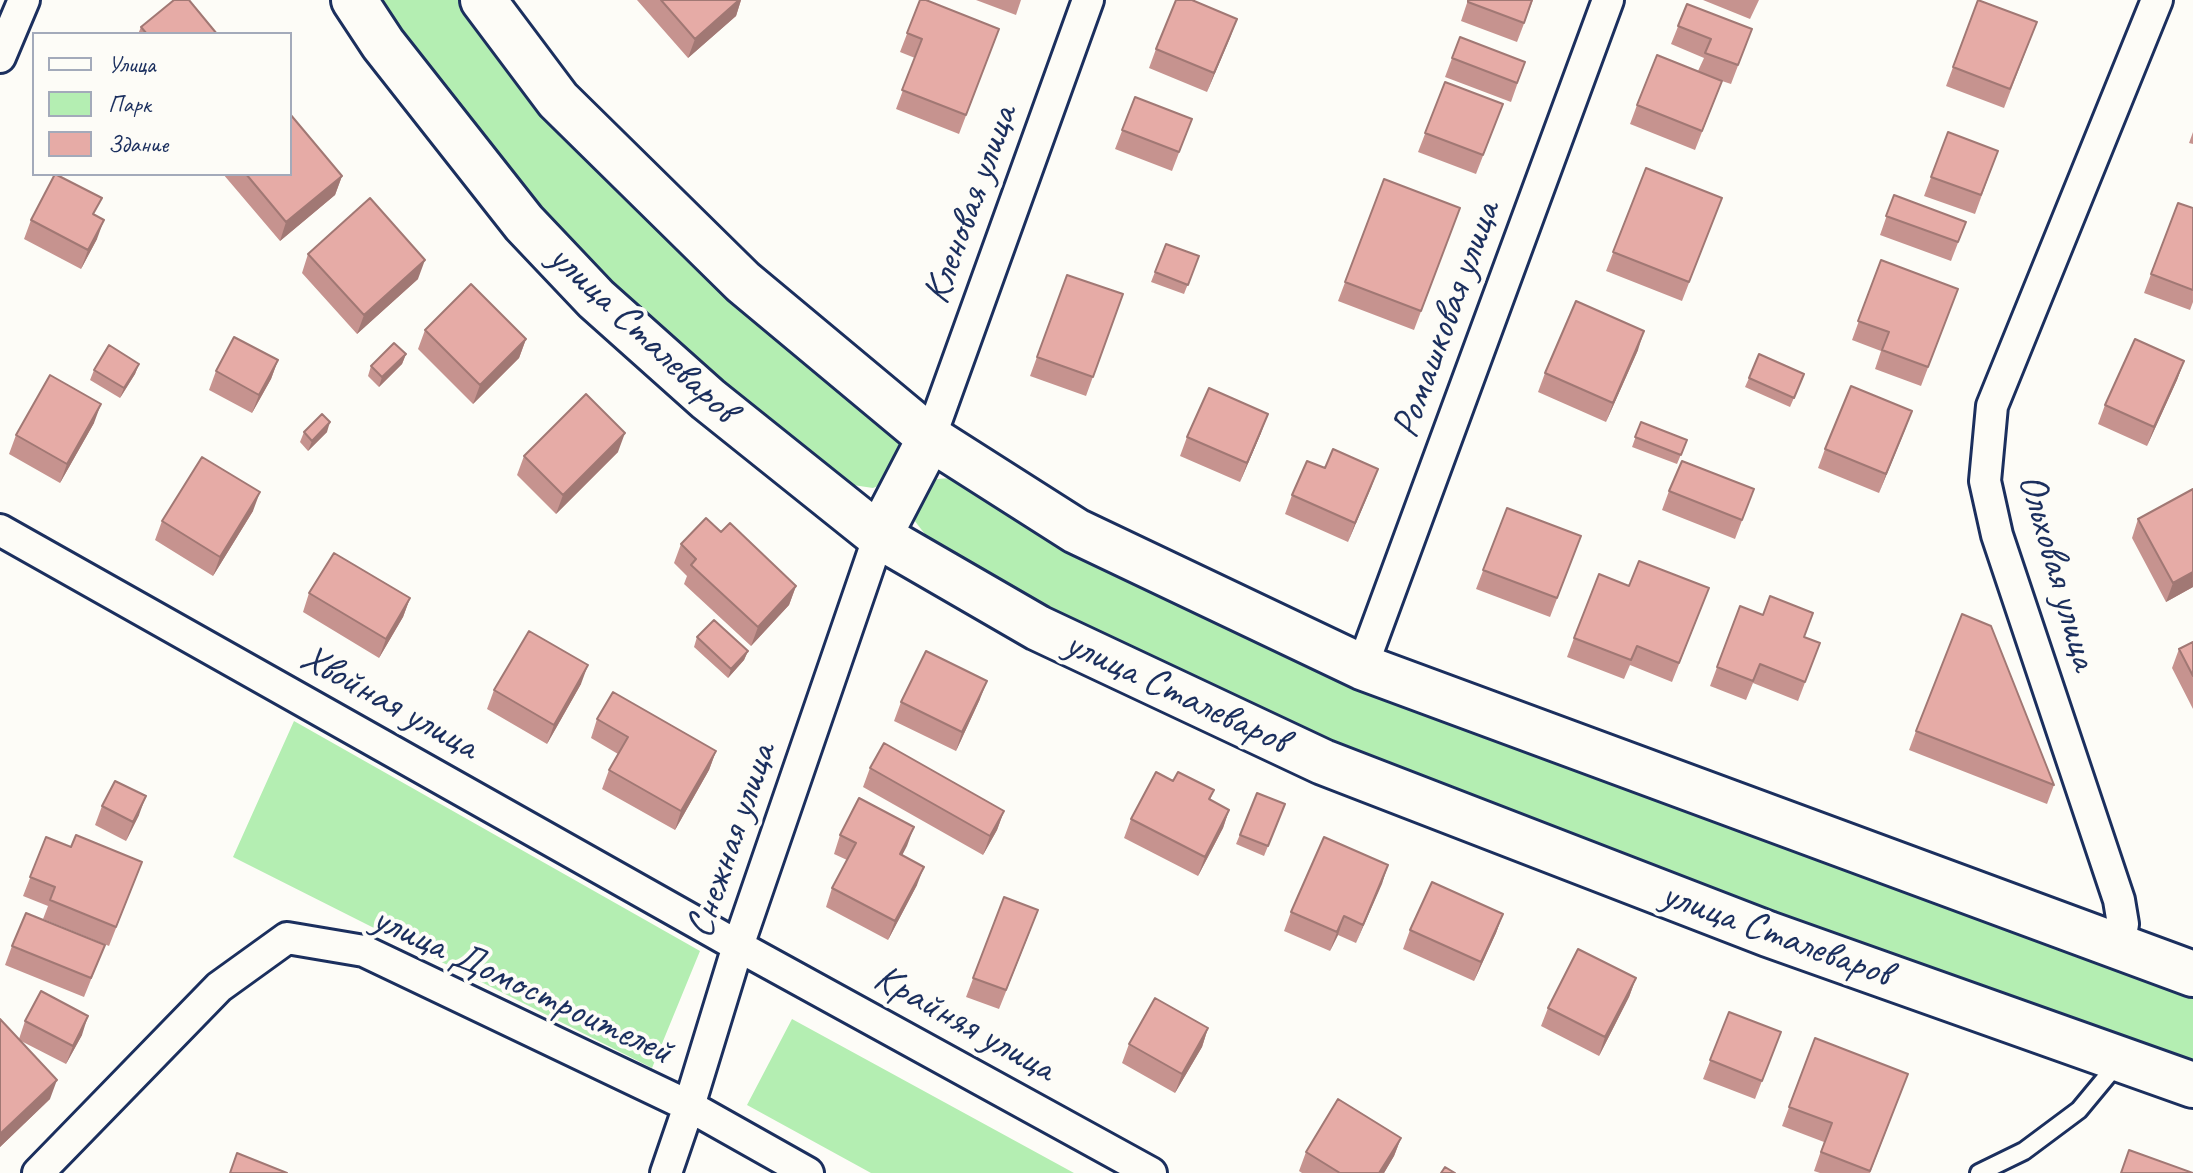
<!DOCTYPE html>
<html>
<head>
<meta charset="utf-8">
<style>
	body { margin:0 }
	#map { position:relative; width:2193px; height:1173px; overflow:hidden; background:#fdfcf7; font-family:Caveat,sans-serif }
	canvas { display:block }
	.legend { position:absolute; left:32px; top:32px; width:260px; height:144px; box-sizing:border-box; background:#fdfcf7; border:2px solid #a3aaba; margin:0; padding:10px 14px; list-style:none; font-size:24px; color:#1b2f5e }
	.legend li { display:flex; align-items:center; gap:16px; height:40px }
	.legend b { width:40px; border:2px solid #a3aaba }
</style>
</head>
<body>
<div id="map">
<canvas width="2193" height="1173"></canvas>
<ul class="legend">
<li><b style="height:10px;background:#fdfcf7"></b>Улица</li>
<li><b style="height:22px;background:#b4eeb2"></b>Парк</li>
<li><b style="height:22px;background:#e6aba6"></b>Здание</li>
</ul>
</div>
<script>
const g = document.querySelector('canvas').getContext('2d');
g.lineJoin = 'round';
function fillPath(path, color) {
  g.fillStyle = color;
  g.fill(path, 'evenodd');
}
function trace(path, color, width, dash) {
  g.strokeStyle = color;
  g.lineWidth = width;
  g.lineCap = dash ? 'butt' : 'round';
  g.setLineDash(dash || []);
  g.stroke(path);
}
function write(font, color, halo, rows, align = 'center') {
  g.font = font + ' Caveat,sans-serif';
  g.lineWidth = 8;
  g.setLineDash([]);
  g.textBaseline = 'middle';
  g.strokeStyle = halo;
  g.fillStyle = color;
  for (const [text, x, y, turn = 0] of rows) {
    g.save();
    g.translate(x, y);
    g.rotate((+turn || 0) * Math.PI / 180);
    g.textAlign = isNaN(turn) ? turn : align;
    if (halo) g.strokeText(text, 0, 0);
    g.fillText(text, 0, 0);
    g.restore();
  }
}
const green = new Path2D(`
	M375,0H464L891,428L900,446V464L885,483L873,488L853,485L781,432L676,340L564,239Z
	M953,478L1346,683L1497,741L2193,994V1066L1499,816L1312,741L1020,595L928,538L914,520L911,505C923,481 926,479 953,478Z
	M294,721L700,951L652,1068L233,857Z
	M792,1019L1074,1173H871L747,1105Z`);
const service = new Path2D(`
	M1979,1173L2024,1151L2079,1110L2118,1063`);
const minor = new Path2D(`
	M0,57L24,0
	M930,438L1088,0
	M0,530L738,946L1151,1173
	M1362,667L1608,0
	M2119,946L2123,924L2119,900L1997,535L1985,481L1992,406L2157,0
	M38,1173L219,987L287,938L364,951L689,1106L808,1173
	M666,1173L689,1106L738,946L879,536`);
const secondary = new Path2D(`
	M354,0L383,44L524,223L596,299L708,399L879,536L1038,628L1323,762L1768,934L2193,1085
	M483,0L558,100L743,282L930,438L1076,531L1362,667L2193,974
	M879,536L930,438`);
const wall = new Path2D(`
	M637,0H741L736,16L688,58Z
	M920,0L999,29L959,134L896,109L915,58L900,52Z
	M976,0H1021L1016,15Z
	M1468,0H1533L1517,42L1461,21Z
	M1703,0H1759L1750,19Z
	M1978,0L2037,22L2004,108L1946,86Z
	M1687,4L1752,29L1731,84L1722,81L1695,150L1630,124L1637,105L1698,71L1704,58L1671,44Z
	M1237,19L1207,92L1149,68L1156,49Z
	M141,27L217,34H138Z
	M1460,37L1525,62L1511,102L1445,77Z
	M1445,82L1503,104L1476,174L1418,152Z
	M1135,97L1192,119L1172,171L1115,149Z
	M1948,132L1998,151L1975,214L1924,196Z
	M2193,132V144L2189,143Z
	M1646,168L1722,198L1682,301L1606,271Z
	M223,174H290L342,176L335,195L280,241Z
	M1384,179L1460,208L1414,330L1338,301Z
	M1894,195L1966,222L1951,261L1880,235Z
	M2193,208V302L2190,310L2144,293L2151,274Z
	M95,215L97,239L81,269L24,239L31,220Z
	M1166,244L1199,256L1184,294L1151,282Z
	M308,254L418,279L357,334L302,273Z
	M1881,260L1958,289L1921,386L1875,369L1881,351L1852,340Z
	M1067,275L1123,294L1086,396L1030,376Z
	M425,330L526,339L519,358L473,404L418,349Z
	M1638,350L1606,422L1538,392L1545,373Z
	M406,354L402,364L379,387L368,376L371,366Z
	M278,360L271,379L252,413L209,390L216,371Z
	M2184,361L2177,380L2147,446L2098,424L2105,405Z
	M139,364L135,374L120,398L90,380L94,370Z
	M1749,378L1800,384L1790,407L1745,387Z
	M1912,411L1879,493L1818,468L1825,449Z
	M1641,422L1687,440L1677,464L1632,447Z
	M94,423L60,483L9,454L16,435Z
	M304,432H327L308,451L300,442Z
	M1261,433L1240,482L1180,456L1187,437Z
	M618,452L556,514L517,475L524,456Z
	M1325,468L1378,469L1348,542L1285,514L1292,495Z
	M1754,489L1735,539L1662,510L1669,491Z
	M1507,508L1581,536L1550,617L1476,589Z
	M253,511L213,576L155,540L162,521Z
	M2138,519L2193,587L2166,602L2132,538Z
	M721,532L796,586L789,605L751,646L684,584L687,576L674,563L681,544Z
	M1629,586L1709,588L1672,682L1630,665L1624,679L1567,657L1574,638Z
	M309,593L410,598L403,617L379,658L303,612Z
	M1740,606L1804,637L1820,643L1798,701L1753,683L1746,700L1710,686Z
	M697,637L748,651L744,660L728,678L694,647Z
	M2193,642V709L2172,668L2179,649Z
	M581,684L547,744L487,709L494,690Z
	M980,699L956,751L894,721L901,702Z
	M597,719L716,751L709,770L675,830L602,789L609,770L618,754L591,738Z
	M1916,731L2054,785L2047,804L1909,750Z
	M870,768L1004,811L997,830L983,855L863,787Z
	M1173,781L1214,790L1210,800L1229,810L1223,828L1198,876L1124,838L1131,819Z
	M1257,793L1285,804L1264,856L1236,844Z
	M102,806L139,815L126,841L95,825Z
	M914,827L902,855L917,885L888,940L826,907L832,888L847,860L834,854L840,835Z
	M46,837L71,847L142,862L109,946L43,919L48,906L23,896Z
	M1388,865L1356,943L1338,935L1330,951L1284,931L1291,912Z
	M1004,897L1031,929L999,1009L966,997Z
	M1503,914L1496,933L1474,981L1403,949L1410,930Z
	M105,945L84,997L5,965L12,946Z
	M1636,978L1629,997L1599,1056L1541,1026L1548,1008Z
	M1729,1012L1781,1032L1755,1099L1703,1079Z
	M0,1019L19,1039L25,1021L82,1035L66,1064L21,1041L50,1099L0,1147Z
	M1208,1028L1202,1047L1175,1093L1122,1063L1129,1044Z
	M1815,1038L1908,1074L1870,1173H1820L1814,1171L1824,1142L1782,1126Z
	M1401,1138L1394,1156L1384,1173H1302L1299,1171L1306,1152Z`);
const shadedWall = new Path2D(`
	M739,0H741L736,16L688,58L695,39Z
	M1237,19L1230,38L1207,92L1214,73Z
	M342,176L335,195L280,241L286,222Z
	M104,220L97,239L81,269L88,250Z
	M425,260L418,279L357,334L364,315Z
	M1644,331L1638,350L1606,422L1613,403Z
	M526,339L519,358L473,404L480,385Z
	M406,354L402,364L379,387L382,377Z
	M278,360L271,379L252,413L259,395Z
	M2184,361L2177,380L2147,446L2154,427Z
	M139,364L135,374L120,398L124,388Z
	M101,404L94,423L60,483L67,464Z
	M1912,411L1905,430L1879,493L1886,474Z
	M1268,414L1261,433L1240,482L1247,463Z
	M330,422L327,432L308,451L312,441Z
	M625,433L618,452L556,514L563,495Z
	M1378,469L1371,488L1348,542L1355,523Z
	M260,492L253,511L213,576L220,557Z
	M2193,572V587L2166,602L2173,583Z
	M796,586L789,605L751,646L758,627Z
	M410,598L403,617L379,658L386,639Z
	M748,651L744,660L728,678L731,669Z
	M588,665L581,684L547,744L554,725Z
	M987,681L980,699L956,751L962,732Z
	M716,751L709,770L675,830L681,811Z
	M146,796L139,815L126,841L133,822Z
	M1229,810L1223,828L1198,876L1205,857Z
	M1004,811L997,830L983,855L990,836Z
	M914,827L907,846L893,873L900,854Z
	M1388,865L1382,884L1356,943L1363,925Z
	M924,867L917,885L888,940L895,921Z
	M1503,914L1496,933L1474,981L1481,962Z
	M1344,916L1338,935L1330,951L1337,932Z
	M1636,978L1629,997L1599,1056L1605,1037Z
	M88,1016L82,1035L66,1064L73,1046Z
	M1208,1028L1202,1047L1175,1093L1182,1074Z
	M57,1080L50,1099L0,1147V1134Z
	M1401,1138L1394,1156L1384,1173H1379Z`);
const building = new Path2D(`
	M174,0H189L217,34H147L141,27Z
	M661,0H739L695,39Z
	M920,0H926L999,29L966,115L902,90L922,39L907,33Z
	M1176,0H1192L1237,19L1214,73L1156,49Z
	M1468,0H1532L1524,23L1468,2Z
	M1978,0L2037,22L2010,89L1953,67Z
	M1687,4L1752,29L1738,65L1705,53L1711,39L1678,26Z
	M1460,37L1525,62L1517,83L1452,58Z
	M1657,55L1722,81L1702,131L1637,105Z
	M1445,82L1503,104L1483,155L1425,133Z
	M1135,97L1192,119L1179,152L1122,130Z
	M290,114L342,176L286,222L246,174H290Z
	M1948,132L1998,151L1981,195L1931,177Z
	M1646,168L1722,198L1689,282L1613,252Z
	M55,174L102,198L93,214L104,220L88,250L31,220Z
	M1384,179L1460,208L1421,311L1345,282Z
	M1894,195L1966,222L1958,242L1886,216Z
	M370,198L425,260L364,315L308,254Z
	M2178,203L2193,208V290L2151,274Z
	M1166,244L1199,256L1188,285L1155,272Z
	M1881,260L1958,289L1928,367L1882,350L1889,332L1858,321Z
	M1067,275L1123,294L1093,377L1037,357Z
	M471,284L526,339L480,385L425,330Z
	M1576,301L1644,331L1613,403L1545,373Z
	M234,337L278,360L259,395L216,371Z
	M2135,339L2184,361L2154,427L2105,405Z
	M394,343L406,354L382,377L371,366Z
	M109,345L139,364L124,388L94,370Z
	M1759,354L1804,374L1794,398L1749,378Z
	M50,375L101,404L67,464L16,435Z
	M1851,386L1912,411L1886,474L1825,449Z
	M1209,388L1268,414L1247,463L1187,437Z
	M586,394L625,433L563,495L524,456Z
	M322,414L330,422L312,441L304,432Z
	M1641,422L1687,440L1681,455L1635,437Z
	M1333,449L1378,469L1355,523L1292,495L1307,461L1325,468Z
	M202,457L260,492L220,557L162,521Z
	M1682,461L1754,489L1742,520L1669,491Z
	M2193,489V572L2173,583L2138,519Z
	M1507,508L1581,536L1557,598L1483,570Z
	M706,518L721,532L730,523L796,586L758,627L691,565L696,559L681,544Z
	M334,553L410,598L386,639L309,593Z
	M1639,561L1709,588L1679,663L1637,646L1631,660L1574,638L1599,574L1629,586Z
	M1770,596L1813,613L1804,637L1820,643L1805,682L1760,664L1753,681L1717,667L1740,606L1763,615Z
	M1962,614L1991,626L2054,785L1916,731Z
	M714,620L748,651L731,669L697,637Z
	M529,631L588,665L554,725L494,690Z
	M2193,642V676L2179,649Z
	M926,651L987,681L962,732L901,702Z
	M613,692L716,751L681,811L609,770L628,737L597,719Z
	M884,743L1004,811L990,836L870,768Z
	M1156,772L1173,781L1178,772L1214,790L1209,799L1229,810L1205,857L1131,819Z
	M115,781L146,796L133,822L102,806Z
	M1257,793L1285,804L1268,846L1240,835Z
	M859,798L914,827L900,854L924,867L895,921L832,888L856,843L840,835Z
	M76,835L142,862L116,927L50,900L55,887L30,877L46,837L71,847Z
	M1324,837L1388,865L1363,925L1344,916L1337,932L1291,912Z
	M1432,882L1503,914L1481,962L1410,930Z
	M1004,897L1038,910L1006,990L973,978Z
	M26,913L105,945L91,978L12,946Z
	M1578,949L1636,978L1605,1037L1548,1008Z
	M41,991L88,1016L73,1046L25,1021Z
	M1155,998L1208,1028L1182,1074L1129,1044Z
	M1729,1012L1781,1032L1762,1081L1710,1060Z
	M0,1019L57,1080L0,1134Z
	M1815,1038L1908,1074L1870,1171L1821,1152L1832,1123L1789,1107Z
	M1338,1099L1401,1138L1379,1173H1340L1306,1152Z
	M2129,1150L2193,1173H2121Z
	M237,1153L287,1173H230Z
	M1445,1167L1455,1173H1441Z`);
const streetNames = [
	["Кленовая улица",971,205,-70],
	["Ромашковая улица",1447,320,-70],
	["улица Сталеваров",642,334,43],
	["Ольховая улица",2057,572,74],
	["улица Сталеваров",1176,693,25],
	["Хвойная улица",389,703,29],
	["Снежная улица",732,841,-71],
	["улица Сталеваров",1776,935,20],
	["улица Домостроителей",522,986,25],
	["Крайняя улица",964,1024,29]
];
fillPath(green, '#b4eeb2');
trace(service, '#1b2f5e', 22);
trace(minor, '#1b2f5e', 36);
trace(secondary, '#1b2f5e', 50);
trace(service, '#fdfcf7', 16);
trace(minor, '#fdfcf7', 30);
trace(secondary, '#fdfcf7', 44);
fillPath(wall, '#c6938f');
fillPath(shadedWall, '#a17874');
fillPath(building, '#e6aba6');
trace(building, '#a17874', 2);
write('40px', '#1b2f5e', '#fdfcf7', streetNames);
</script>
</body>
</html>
